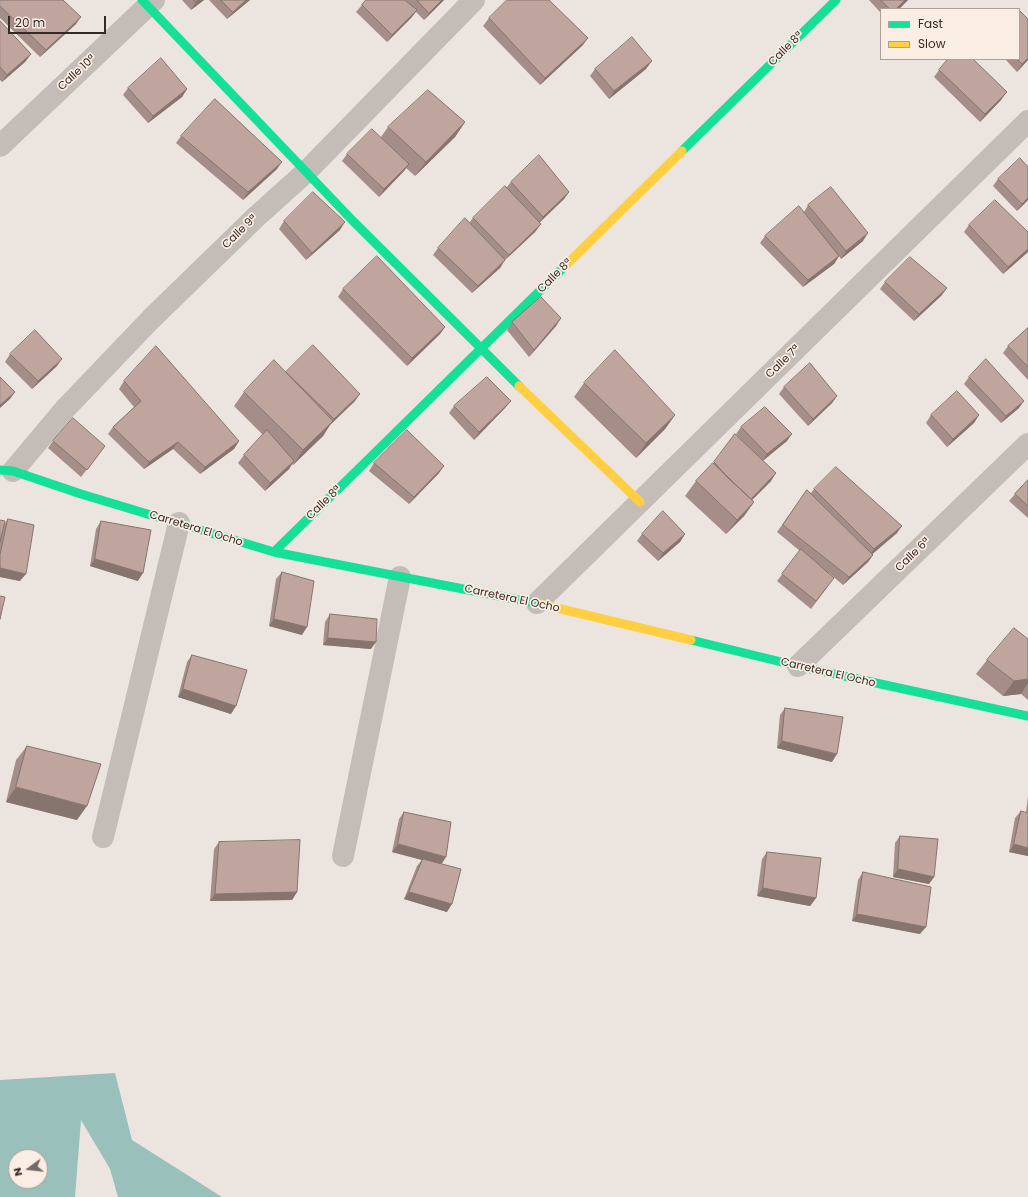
<!DOCTYPE html>
<html>
<head>
<meta charset="utf-8">
<style>
	body { margin:0 }
	#map { position:relative; width:1028px; height:1197px; overflow:hidden; background:#ece4de; font-family:Poppins,sans-serif }
	canvas { display:block }
	.legend { position:absolute; left:880px; top:8px; width:140px; height:52px; box-sizing:border-box; background:#faede4; border:1px solid #ab9f98; margin:0; padding:5px 7px; list-style:none; font-size:12px; color:#352926 }
	.legend li { display:flex; align-items:center; gap:8px; height:20px }
	.legend b { width:20px; border:1px solid #ab9f98 }
	.north { position:absolute; left:8px; top:1149px; width:40px; height:40px; box-sizing:border-box; background:#faede4; border:1px solid #ab9f98; border-radius:50%; rotate:255deg; font-size:11px; font-weight:700; line-height:16px; text-align:center; color:#352926 }
	.north::after { content:''; display:block; margin:auto; width:14px; height:18px; background:#756a66; clip-path:polygon(50% 0,100% 100%,50% 72%,0 100%) }
	.scale { position:absolute; left:8px; top:16px; width:98px; height:18px; box-sizing:border-box; border:2px solid #352926; border-top:0; padding-left:5px; font-size:12px; line-height:14px; white-space:nowrap; color:#352926; -webkit-text-stroke:3px #faede4; paint-order:stroke }
</style>
</head>
<body>
<div id="map">
<canvas width="1028" height="1197"></canvas>
<ul class="legend">
<li><b style="height:5px;background:#16e098"></b>Fast</li>
<li><b style="height:5px;background:#ffcf43"></b>Slow</li>
</ul>
<div class="north">N</div>
<div class="scale">20 m</div>
</div>
<script>
const g = document.querySelector('canvas').getContext('2d');
g.lineJoin = 'round';
function fillPath(path, color) {
  g.fillStyle = color;
  g.fill(path, 'evenodd');
}
function trace(path, color, width, dash) {
  g.strokeStyle = color;
  g.lineWidth = width;
  g.lineCap = dash ? 'butt' : 'round';
  g.setLineDash(dash || []);
  g.stroke(path);
}
function write(font, color, halo, rows, align = 'center') {
  g.font = font + ' Poppins,sans-serif';
  g.lineWidth = 3.5;
  g.setLineDash([]);
  g.textBaseline = 'middle';
  g.strokeStyle = halo;
  g.fillStyle = color;
  for (const [text, x, y, turn = 0] of rows) {
    g.save();
    g.translate(x, y);
    g.rotate((+turn || 0) * Math.PI / 180);
    g.textAlign = isNaN(turn) ? turn : align;
    if (halo) g.strokeText(text, 0, 0);
    g.fillText(text, 0, 0);
    g.restore();
  }
}
const water = new Path2D(`
	M115,1073L132,1140L222,1197H118L110,1169L81,1120L75,1197H0V1080ZM16,1157H40V1181H16Z`);
const street = new Path2D(`
	M0,146L154,0
	M13,471L65,409L151,319L256,217L306,172L474,0
	M537,603L1028,121
	M798,666L1028,444
	M103,837L179,523
	M343,856L400,577`);
const fast = new Path2D(`
	M142,0L353,221L519,386
	M682,151L836,0
	M0,470L13,471L81,494L274,552L540,604
	M274,552L564,267
	M691,640L798,666L1028,716`);
const slow = new Path2D(`
	M564,267L682,151
	M519,386L640,502
	M540,604L691,640`);
const wall = new Path2D(`
	M0,0L76,24L40,57L0,18Z
	M182,0H204L191,10Z
	M209,0H250L227,19Z
	M366,0H444L424,20L416,12L411,18L387,42L356,12Z
	M869,0H908L899,9H881V13Z
	M489,18L583,45L540,85L483,26Z
	M1028,19V60L1017,72L1005,59H1019Z
	M0,21L31,54L25,62L2,82L0,80Z
	M595,69H646L609,99L590,76Z
	M939,70L1001,100L980,122L934,77Z
	M128,88L187,89L182,97L148,123L123,95Z
	M465,122L455,137L415,176L406,168L404,171L379,197L342,161L347,154L381,137L388,127Z
	M181,136L277,169L243,200L176,143Z
	M1028,167V200L1017,211L993,186L998,179Z
	M511,182L569,192L564,199L539,223L541,224L535,232L505,260L500,268L472,293L433,255L438,248L469,223L473,218L506,188Z
	M808,205L863,241L841,259L839,256L834,264L803,287L760,243L765,236L804,212Z
	M284,221L340,230L306,260L279,229Z
	M969,225L1028,252L1003,274L964,232Z
	M885,282L947,288L941,296L914,321L880,289Z
	M343,289L445,327L440,334L407,366L338,297Z
	M561,318L556,326L529,357L507,330L512,322Z
	M1028,328V380L1003,353L1008,346Z
	M10,354L57,366L32,389L5,362Z
	M286,372L355,401L330,425L323,436L293,465L292,464L289,469L265,491L238,463L244,455L263,435L234,406L244,392Z
	M969,377L1019,408L1001,423L964,384Z
	M124,381L239,441L234,449L200,474L173,449L144,469L108,434L113,427L134,407L119,389Z
	M584,383L675,415L665,429L636,458L574,397Z
	M784,387L837,396L832,403L808,426L779,394Z
	M511,401L505,408L474,440L449,413L454,406Z
	M931,415H979L974,423L947,447L926,423Z
	M741,427L787,441L763,461L771,481L752,500L754,502L744,516L726,534L685,496L696,481L713,464L735,434L742,441L736,434Z
	M53,441L105,446L81,477L48,448Z
	M374,463L439,473L409,504L369,471Z
	M1028,480V518L1009,501L1015,494Z
	M814,489L897,533L872,554L873,555L868,562L843,585L829,573V585L811,609L777,581L800,551L777,532L807,490L811,493Z
	M8,519L20,581L0,577V520L4,525Z
	M101,521L138,581L90,566L96,529Z
	M642,534H685L680,542L658,561L637,541Z
	M282,572L302,635L269,626L276,579Z
	M330,614L371,649L323,645L325,622Z
	M1028,639V700L1021,694L1003,696L976,674L987,660Z
	M192,655L231,714L178,697L187,662Z
	M785,708L832,762L777,748L780,715Z
	M27,746L77,820L6,802L16,760Z
	M1028,796V812H1026Z
	M1021,811L1028,856L1009,852L1015,818Z
	M404,812L441,864L447,912L404,899L417,866L422,860L392,852L399,819Z
	M900,836L934,877L929,884L893,877L895,843Z
	M219,842L297,892L292,900L210,901L214,849Z
	M767,852L816,898L810,906L757,896L762,859Z
	M863,872L920,934L852,921L858,880Z`);
const shadedWall = new Path2D(`
	M199,0H204L191,10L196,2Z
	M246,0H250L227,19L233,12Z
	M442,0H444L424,20L429,13Z
	M905,0H908L899,9H896Z
	M417,10L411,18L387,42L392,35Z
	M81,17L76,24L40,57L46,50Z
	M588,38L583,45L540,85L545,78Z
	M31,54L25,62L2,82L7,75Z
	M1028,58V60L1017,72L1022,64Z
	M652,61L646,69L609,99L614,91Z
	M187,89L182,97L148,123L153,116Z
	M1007,92L1001,100L980,122L985,114Z
	M465,122L455,137L415,176L426,162Z
	M282,162L277,169L243,200L248,192Z
	M409,164L404,171L379,197L384,189Z
	M569,192L564,199L538,224L543,217Z
	M1028,198V200L1017,211L1022,204Z
	M345,222L340,230L306,260L312,253Z
	M541,224L535,232L505,260L500,268L472,293L478,286L504,262L509,255Z
	M868,233L863,241L841,259L846,251Z
	M1028,249V252L1003,274L1008,267Z
	M839,256L834,264L803,287L808,280Z
	M947,288L941,296L914,321L919,314Z
	M561,318L556,326L529,357L534,350Z
	M445,327L440,334L407,366L412,358Z
	M62,359L57,366L32,389L38,381Z
	M15,392L10,399L0,408V405Z
	M360,394L355,401L330,425L323,436L293,465L303,450Z
	M837,396L832,403L808,426L813,419Z
	M511,401L505,408L474,440L479,432Z
	M1024,401L1019,408L1001,423L1006,416Z
	M675,415L665,429L636,458L646,443Z
	M979,415L974,423L947,447L953,439Z
	M792,434L787,441L762,461L767,454Z
	M239,441L234,449L200,474L205,467Z
	M178,442L173,449L144,469L149,462Z
	M294,461L289,469L265,491L270,483Z
	M444,466L439,473L409,504L414,497Z
	M776,473L771,481L744,508L749,501Z
	M754,502L744,516L726,534L737,520Z
	M902,526L897,533L869,557L874,549Z
	M685,534L680,542L658,561L663,553Z
	M873,555L868,562L843,585L849,577Z
	M95,559L143,573L138,581L90,566Z
	M0,568L26,574L20,581L0,577Z
	M274,619L307,627L302,635L269,626Z
	M328,638L376,642L371,649L323,645Z
	M1028,679V683L1021,694L1003,696L1014,681Z
	M183,689L236,706L231,714L178,697Z
	M782,741L837,754L832,762L777,748Z
	M16,787L87,806L77,820L6,802Z
	M398,844L446,857L441,865L392,852Z
	M1014,844L1028,848V856L1009,852Z
	M898,869L934,877L929,884L893,877Z
	M763,888L816,898L810,906L757,896Z
	M297,892L292,900L210,901L215,894Z
	M409,892L452,904L447,912L404,899Z
	M857,914L926,927L920,934L852,921Z`);
const building = new Path2D(`
	M0,0H63L81,17L46,50L0,6Z
	M194,0H199L196,2Z
	M221,0H246L233,12Z
	M366,0H405L417,10L392,35L362,5Z
	M417,0H442L429,13Z
	M507,0H549L588,38L545,78L489,18Z
	M881,0H905L896,9H890Z
	M1019,10L1028,19V58L1022,64L1017,59H1019Z
	M0,21L31,54L7,75L0,67Z
	M632,37L652,61L614,91L595,69Z
	M161,58L187,89L153,116L128,88Z
	M948,59H973L1007,92L985,114L939,70Z
	M428,90L465,122L426,162L388,127Z
	M215,99L282,162L248,192L181,136Z
	M372,129L409,164L384,189L347,154Z
	M539,155L569,192L543,217L511,182Z
	M1020,158L1028,167V198L1022,204L998,179Z
	M505,186L541,224L509,255L473,218Z
	M831,187L868,233L846,251L808,205Z
	M313,192L345,222L312,253L284,221Z
	M995,200L1028,232V249L1008,267L969,225Z
	M799,206L839,256L808,280L765,236Z
	M465,218L505,260L478,286L438,248Z
	M377,256L445,327L412,358L343,289Z
	M910,257L947,288L919,314L885,282Z
	M541,297L561,318L534,350L512,322Z
	M1028,328V367L1008,346Z
	M35,330L62,359L38,381L10,354Z
	M313,345L360,394L334,419L286,372Z
	M156,346L239,441L205,467L178,442L149,462L113,427L141,401L124,381Z
	M615,350L675,415L646,443L584,383Z
	M986,359L1024,401L1006,416L969,377Z
	M274,360L333,421L303,450L244,392Z
	M810,363L837,396L813,419L784,387Z
	M0,377L15,392L0,405Z
	M487,377L511,401L479,432L454,406Z
	M957,391L979,415L953,439L931,415Z
	M765,407L792,434L767,454L741,427Z
	M73,418L105,446L87,470L53,441Z
	M267,430L294,461L270,483L244,455Z
	M407,430L444,466L414,497L374,463Z
	M735,434L776,473L751,499L728,478L714,462Z
	M713,463L754,502L737,520L696,481Z
	M836,467L902,526L874,549L814,489Z
	M1028,480V506L1015,494Z
	M807,490L873,555L849,577L783,525Z
	M663,511L685,534L663,553L642,534Z
	M8,519L34,525L26,574L0,568V555Z
	M0,520L5,521L0,542Z
	M101,521L151,530L143,573L95,559Z
	M801,549L834,578L816,601L782,574Z
	M282,572L314,581L307,627L274,619Z
	M0,596L5,597L0,619Z
	M330,614L377,619L376,642L328,638Z
	M1014,628L1028,639V679L1014,681L987,660Z
	M192,655L247,670L236,706L183,689Z
	M785,708L843,717L837,754L782,741Z
	M27,746L101,764L87,806L16,787Z
	M1021,811L1028,813V848L1014,844Z
	M404,812L451,822L446,857L398,844Z
	M900,836L938,839L934,877L898,869Z
	M300,840L297,892L215,894L219,842Z
	M767,852L821,858L816,898L763,888Z
	M423,859L461,869L452,904L409,892Z
	M863,872L931,887L926,927L857,914Z`);
const streetNames = [
	["Calle 8ª",786,49,-45],
	["Calle 10ª",77,73,-43],
	["Calle 9ª",240,232,-44],
	["Calle 8ª",555,276,-45],
	["Calle 7ª",783,362,-44],
	["Calle 8ª",324,503,-44],
	["Carretera El Ocho",196,529,17],
	["Calle 6ª",913,555,-44],
	["Carretera El Ocho",512,599,12],
	["Carretera El Ocho",828,673,13]
];
fillPath(water, '#99c0bb');
trace(street, '#c4bcb7', 22);
trace(fast, '#16e098', 9);
trace(slow, '#ffcf43', 9);
fillPath(wall, '#a58e89');
fillPath(shadedWall, '#86746f');
fillPath(building, '#c0a59f');
trace(building, '#86746f', 1);
write('11px', '#352926', '#faede4', streetNames);
</script>
</body>
</html>
